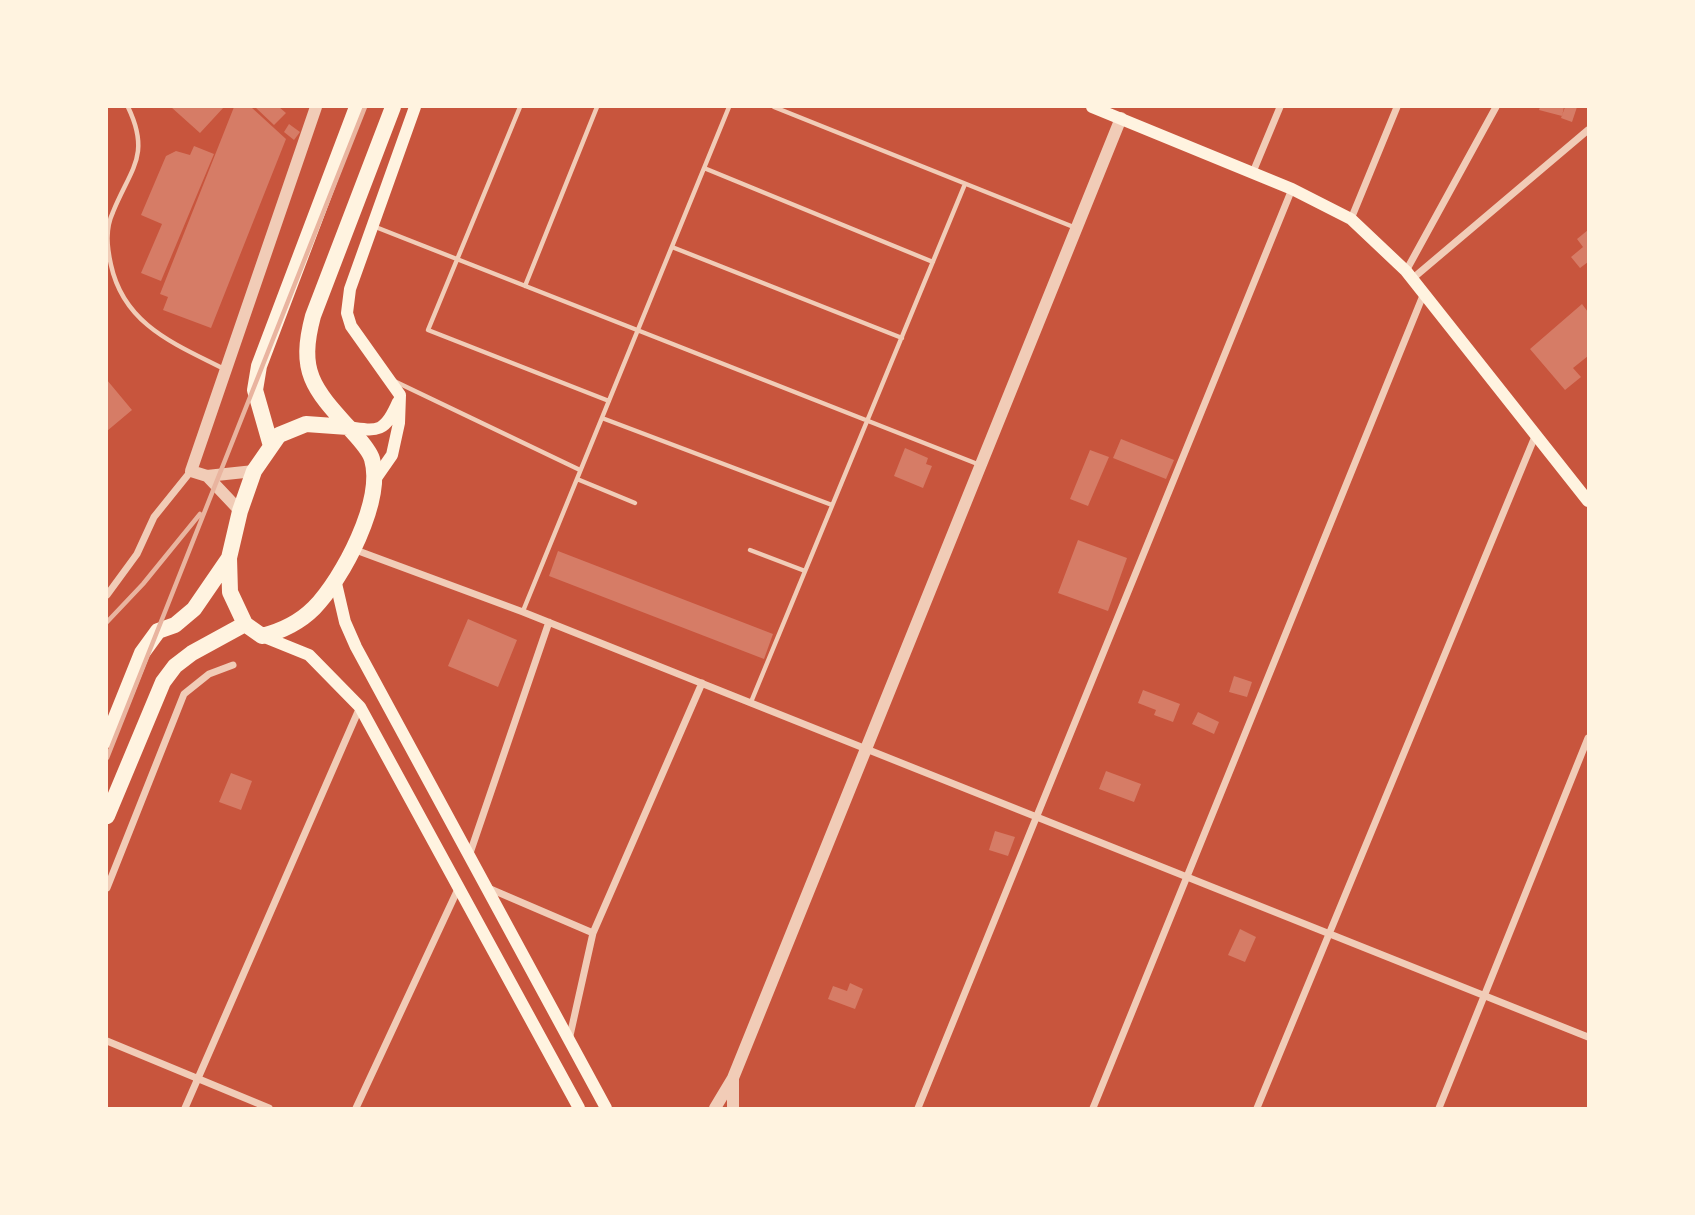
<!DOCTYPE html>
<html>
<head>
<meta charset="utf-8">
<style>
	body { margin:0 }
	#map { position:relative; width:1695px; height:1215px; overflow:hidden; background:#c8553d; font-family:Lato,sans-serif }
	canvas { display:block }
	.frame { position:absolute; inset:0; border:108px solid #fff3e0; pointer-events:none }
</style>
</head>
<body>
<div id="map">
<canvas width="1695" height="1215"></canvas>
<div class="frame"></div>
</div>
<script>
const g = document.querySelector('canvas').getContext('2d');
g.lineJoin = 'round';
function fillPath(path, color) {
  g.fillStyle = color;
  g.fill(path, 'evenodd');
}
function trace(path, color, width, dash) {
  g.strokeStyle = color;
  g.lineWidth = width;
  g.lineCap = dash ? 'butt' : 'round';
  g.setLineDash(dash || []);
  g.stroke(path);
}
const building = new Path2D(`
	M171,107H224L200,133Z
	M234,107H251L286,139L211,328L163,310L168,297L160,294Z
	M255,107H279L286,113L274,125Z
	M1540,107H1564L1562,116L1539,110Z
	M1565,107H1577L1572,122L1561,118Z
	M289,124L300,132L294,140L284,132Z
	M194,146L214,154L161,281L141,273L162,224L141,215L166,156L176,151L190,155Z
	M1588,230V262L1580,268L1571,257L1583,247L1577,239Z
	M1582,304L1588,312V356L1573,368L1581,377L1565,390L1530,349Z
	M107,380L132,410L107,431Z
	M1121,439L1174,460L1166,479L1113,458Z
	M905,448L928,458L926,464L932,466L923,488L894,476Z
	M1090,450L1109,457L1088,506L1070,499Z
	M1078,540L1127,558L1108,611L1058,593Z
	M558,551L773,634L764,659L549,576Z
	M468,619L517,640L498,687L448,666Z
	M1234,676L1252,682L1247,697L1229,692Z
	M1143,690L1180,704L1173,722L1154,715L1156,710L1138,703Z
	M1198,712L1219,722L1214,734L1192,724Z
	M1106,771L1141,784L1134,802L1099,789Z
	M231,773L252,781L241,810L219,802Z
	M995,831L1015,837L1008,856L989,850Z
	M1240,929L1256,937L1245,962L1228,955Z
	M850,983L863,989L855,1009L828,999L833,986L847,991Z`);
const service = new Path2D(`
	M128,107C151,155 131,168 113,212C105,229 107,247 111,265C124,325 175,344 224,369
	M520,107L428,330L609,401
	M774,107L1076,228
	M704,168L933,262
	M373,226L980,465
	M672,247L902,338
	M525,286L597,107
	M394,381L580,470
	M602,418L832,505
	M577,479L635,503
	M750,550L805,571
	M523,611L729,107
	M751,702L965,184`);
const minor = new Path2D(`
	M1253,172L1280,107
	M1351,219L1397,107
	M1406,271L1496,107
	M1412,279L1588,130
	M353,549L523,612L1588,1037
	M107,595L137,554L154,517L191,471
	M469,856L549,622
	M107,888L184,694L209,674L233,665
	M488,888L593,933
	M569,1040L593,933L702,683
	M107,1041L269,1108
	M185,1108L360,707
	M356,1108L458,889
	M918,1108L1292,189
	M1093,1108L1424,293
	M1257,1108L1536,434
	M1439,1108L1588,738`);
const tertiary = new Path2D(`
	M254,471L207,476L191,471L316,107
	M207,476L240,511
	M715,1108L733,1078L1121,118
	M733,1108V1079`);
const secondary = new Path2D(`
	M1092,107L1292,189L1351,219L1406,271L1588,501
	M348,427C379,432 385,432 398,402
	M376,478L392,455L399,423L400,395L351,326L347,313L350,289L415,107
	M335,579L345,622L356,647L606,1108
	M262,636L309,655L360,707L579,1108`);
const trunk = new Path2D(`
	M271,446L255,390L259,366L357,107
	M229,558L230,592L245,624
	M107,740L142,653L158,631L175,625L194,609L229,558L240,511L254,471L279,435L306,424L348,427
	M107,816L163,682L175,666L192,653L245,624L262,636C282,631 300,622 314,608C343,578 384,501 372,459C369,449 357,437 350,429C313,388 298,372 313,316L393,107`);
const rail = new Path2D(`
	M107,622L143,584L200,514
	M107,758L365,107`);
fillPath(building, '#d67c66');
trace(service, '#f1ccb7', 4.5);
trace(minor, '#f1ccb7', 7);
trace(tertiary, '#f1ccb7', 12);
trace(secondary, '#fff3e0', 12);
trace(trunk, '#fff3e0', 16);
trace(rail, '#e9b49f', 4.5);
</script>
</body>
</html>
